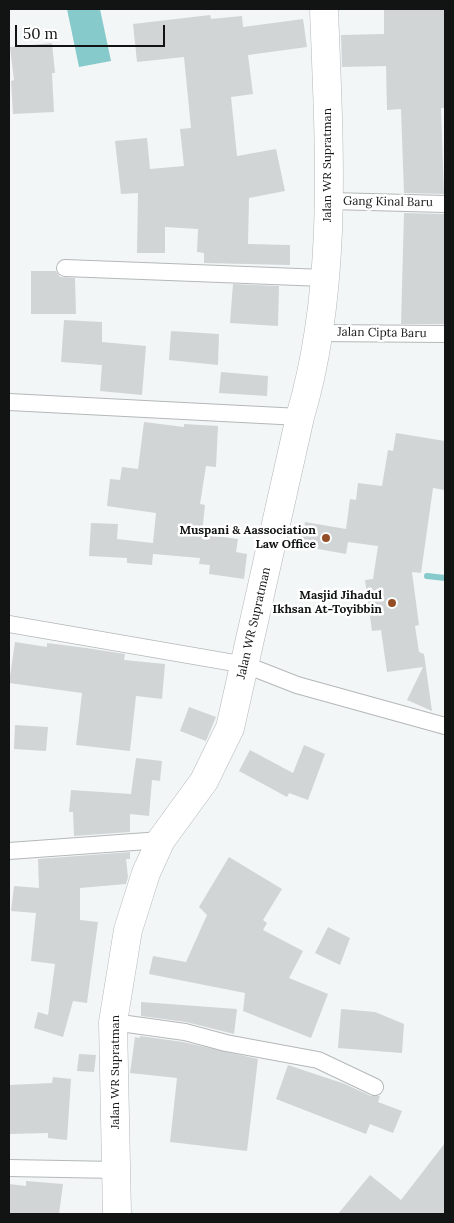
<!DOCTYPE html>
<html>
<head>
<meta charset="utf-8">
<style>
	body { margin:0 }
	#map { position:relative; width:454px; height:1223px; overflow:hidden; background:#f2f6f6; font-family:Lora,serif }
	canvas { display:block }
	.frame { position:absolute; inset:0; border:10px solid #121313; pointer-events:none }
	.scale { position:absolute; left:15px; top:25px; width:150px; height:22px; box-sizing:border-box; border:2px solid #121313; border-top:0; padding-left:6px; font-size:15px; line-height:18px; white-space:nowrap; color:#121313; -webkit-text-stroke:4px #fff; paint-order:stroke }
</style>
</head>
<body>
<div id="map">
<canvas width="454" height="1223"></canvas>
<div class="frame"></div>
<div class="scale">50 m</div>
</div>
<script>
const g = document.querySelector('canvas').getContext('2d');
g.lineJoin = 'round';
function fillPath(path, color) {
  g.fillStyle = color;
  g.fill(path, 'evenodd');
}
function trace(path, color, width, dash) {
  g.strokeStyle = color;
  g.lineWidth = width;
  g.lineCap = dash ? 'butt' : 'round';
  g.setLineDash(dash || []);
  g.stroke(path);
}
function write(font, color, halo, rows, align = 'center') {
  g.font = font + ' Lora,serif';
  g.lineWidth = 5;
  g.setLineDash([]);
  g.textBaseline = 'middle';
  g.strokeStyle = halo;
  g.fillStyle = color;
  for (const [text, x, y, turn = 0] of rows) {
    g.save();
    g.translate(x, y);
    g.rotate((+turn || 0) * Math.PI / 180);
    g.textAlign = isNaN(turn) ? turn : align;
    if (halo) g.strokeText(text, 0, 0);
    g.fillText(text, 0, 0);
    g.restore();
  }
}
const water = new Path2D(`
	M67,9H100L111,61L79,67Z`);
const stream = new Path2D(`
	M427,576L445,578`);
const building = new Path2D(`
	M384,9H445V108H441L444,194L404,193L401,109L387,110L386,66L342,67L341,35L384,34Z
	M210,15L211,19L242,16L243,27L303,19L307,47L248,55L253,94L231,97L237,156L276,149L285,191L249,198L248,244L290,245V265L204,263V253L197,252L198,229L165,227V253H137L138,193L121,194L115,141L147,138L150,169L184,166L180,129L191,128L184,57L137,62L133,24Z
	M52,43L55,73H52L54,112L13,114L11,81L14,80L10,47Z
	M404,213L444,214L445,324H401Z
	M31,271H56L60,277L75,278L76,314H31Z
	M233,284L279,286L278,326L230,323Z
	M64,320L102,322V342L146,346L142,395L100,391L102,365L61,362Z
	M171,331L219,334L218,365L169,360Z
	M221,372L268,376L267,396L219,393Z
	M144,422L184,427V424L218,426L216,467L206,466L200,504L205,505L202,534L238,539L236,552L247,554L244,579L209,574L210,565L199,564L200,558L153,554L152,565L127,563V558L89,556L91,523L118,524L117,539L153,543L156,513L107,506L110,479L120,480L122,467L138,469Z
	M396,433L445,441V490L433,488L421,573L412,572L419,625L415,626L419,652L424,654L432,711L407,700L423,667L387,672L381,630L372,631L365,580L373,579L378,546L348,542L346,554L301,546L305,522L346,529L350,499L356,500L358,483L382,486L388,450L393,451Z
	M15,642L47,647V643L86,648L125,654L124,660L165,664L162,699L136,696L130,751L76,745L82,693L9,683Z
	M189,707L216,717L206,741L180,731Z
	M15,725L48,727L46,751L14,749Z
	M304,745L325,754L308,800L289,793L287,797L239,771L250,750L293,773Z
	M136,758L162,761L160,781L152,780L149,816L130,814V832L74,836L73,812H69L71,790L131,794Z
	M130,852V859H126L128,877L126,884L80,888V920L98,922L87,1003L73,1001L63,1037L34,1028L38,1012L48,1015L55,964L31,961L36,913L11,911L14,886L39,888L38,859Z
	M229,857L282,889L263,920L267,923L263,930L303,951L289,978L328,994L311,1038L243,1011L245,993L149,974L153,956L186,962L207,915L199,907Z
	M328,927L350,938L340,965L315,953Z
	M141,1002L237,1009L234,1034L186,1022L141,1016Z
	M341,1009L375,1012L404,1024L402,1053L338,1048Z
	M140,1036L183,1042L258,1059L247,1151L170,1142L177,1078L130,1073L135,1037L140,1038Z
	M79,1054L96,1055L94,1072L77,1071Z
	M288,1065L345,1084L371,1096H380L378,1102L402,1111L393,1133L370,1124L366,1134L276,1099Z
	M53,1077L71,1079L67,1140L48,1138V1133L9,1134V1085L52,1083Z
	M445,1143V1214H338L370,1175L401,1200Z
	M26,1181L63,1184L59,1214H9V1184L26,1186Z`);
const street = new Path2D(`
	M331,201L445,204
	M65,268L324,278
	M318,333L445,334
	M9,402L300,417
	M9,624L246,665L297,685L445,726
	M9,851L161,840
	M113,1022L185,1032L226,1043L318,1060L375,1087
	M9,1168L117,1170`);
const highway = new Path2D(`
	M117,1214L113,1022L128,930L146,873L161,840L204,781L230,728L300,417C339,285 329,145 324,9`);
const markers = [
	[326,538,5,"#944e26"],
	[392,603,5,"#944e26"]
];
const streetNames = [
	["Jalan WR Supratman",328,165,-90],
	["Gang Kinal Baru",388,202,1],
	["Jalan Cipta Baru",382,333,1],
	["Jalan WR Supratman",254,623,-77],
	["Jalan WR Supratman",116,1072,-90]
];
const poiNames = [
	["Muspani & Aassociation",316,531],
	["Law Office",316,545],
	["Masjid Jihadul",382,596],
	["Ikhsan At-Toyibbin",382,610]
];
fillPath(water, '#87cacb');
trace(stream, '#87cacb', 6);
fillPath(building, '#d1d5d5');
trace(street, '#b4b8b8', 18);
trace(highway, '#b4b8b8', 29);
trace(street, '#fff', 16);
trace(highway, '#fff', 28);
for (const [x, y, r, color] of markers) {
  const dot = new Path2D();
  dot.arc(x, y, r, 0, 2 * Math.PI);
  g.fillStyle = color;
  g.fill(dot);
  trace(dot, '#fff', 2);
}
write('12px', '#121313', '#fff', streetNames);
write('bold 12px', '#121313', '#fff', poiNames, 'right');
</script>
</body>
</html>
